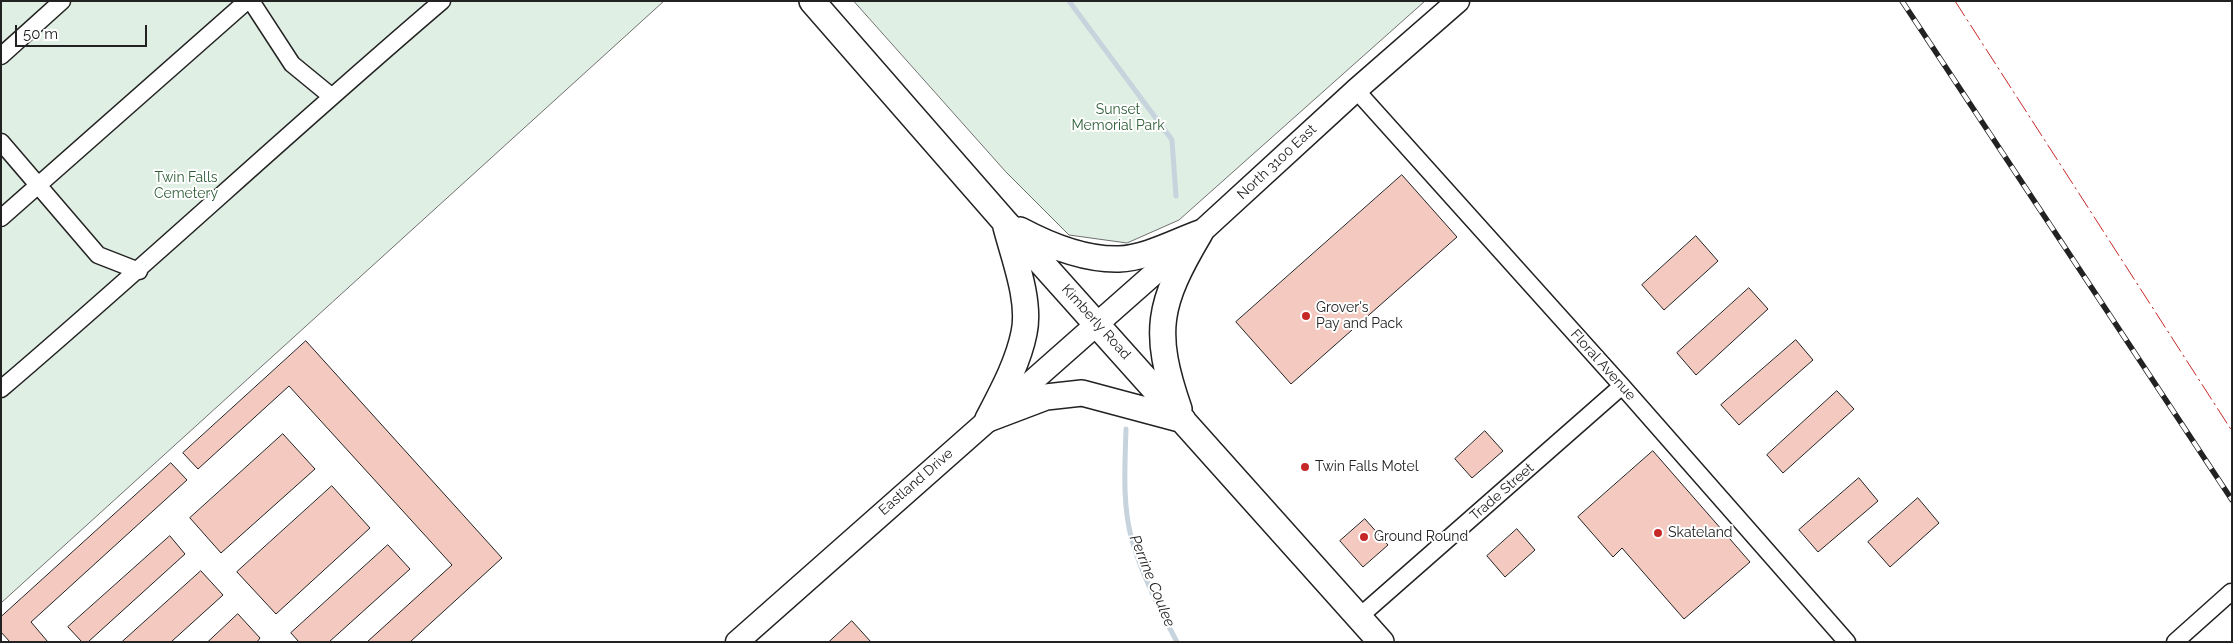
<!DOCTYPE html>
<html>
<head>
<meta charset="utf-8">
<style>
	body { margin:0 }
	#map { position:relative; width:2233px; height:643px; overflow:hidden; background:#fff; font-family:Raleway,sans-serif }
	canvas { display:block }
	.frame { position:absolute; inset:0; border:2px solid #222; pointer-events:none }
	.scale { position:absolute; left:15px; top:25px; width:132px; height:22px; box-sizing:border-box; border:2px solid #222; border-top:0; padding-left:6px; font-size:15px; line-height:18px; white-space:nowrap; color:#222; -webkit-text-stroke:4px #fff; paint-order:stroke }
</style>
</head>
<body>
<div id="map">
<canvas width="2233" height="643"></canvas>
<div class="frame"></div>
<div class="scale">50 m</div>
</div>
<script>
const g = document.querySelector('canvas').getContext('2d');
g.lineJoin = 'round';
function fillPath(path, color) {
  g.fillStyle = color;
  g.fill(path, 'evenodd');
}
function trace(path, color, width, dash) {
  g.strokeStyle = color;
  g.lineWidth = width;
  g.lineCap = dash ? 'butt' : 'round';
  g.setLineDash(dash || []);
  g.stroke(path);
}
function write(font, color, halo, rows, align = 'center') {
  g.font = font + ' Raleway,sans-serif';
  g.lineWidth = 4;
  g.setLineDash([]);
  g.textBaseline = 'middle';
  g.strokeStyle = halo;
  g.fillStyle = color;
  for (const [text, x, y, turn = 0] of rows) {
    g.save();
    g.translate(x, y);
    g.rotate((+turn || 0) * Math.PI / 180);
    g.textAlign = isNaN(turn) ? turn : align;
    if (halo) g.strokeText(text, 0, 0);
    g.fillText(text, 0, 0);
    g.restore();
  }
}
const green = new Path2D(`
	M1,1H664L1,603Z
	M854,1H1425L1179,220L1127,243L1069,235L1006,172Z`);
const stream = new Path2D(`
	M1069,1L1172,140L1176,196
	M1126,429C1125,465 1122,505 1132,540C1142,575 1160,610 1177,642`);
const building = new Path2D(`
	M1402,175L1457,237L1291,384L1236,322Z
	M1696,236L1718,261L1664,310L1642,285Z
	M1749,288L1768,309L1696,375L1677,353Z
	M1796,340L1813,360L1739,425L1721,405Z
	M306,341L502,558L410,642H367L452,565L289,386L198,469L183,453Z
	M1837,391L1854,409L1783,473L1767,455Z
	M1485,431L1503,451L1472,478L1455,459Z
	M283,434L315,469L221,553L190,518Z
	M1653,451L1750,562L1684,619L1622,548L1613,557L1578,517Z
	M171,463L187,480L31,622L48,642H10L1,632V617Z
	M1859,478L1878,501L1818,552L1799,530Z
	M332,486L370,528L276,614L237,572Z
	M1918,498L1939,523L1890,567L1868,542Z
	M1365,519L1388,545L1363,567L1340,541Z
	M1517,529L1535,550L1505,577L1487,556Z
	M170,536L185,554L88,642H82L68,627Z
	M388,545L410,569L329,642H299L291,633Z
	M201,571L223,595L171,642H122Z
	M238,614L260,638L257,642H208Z
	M852,621L871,642H829Z`);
const minor = new Path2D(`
	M251,1L292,64L331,96
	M1,56L62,1
	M1356,90L1622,386L1847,642
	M1,142L98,255L139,271
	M1,218L247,1
	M1,389C150,262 293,128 442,1
	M1359,617L1622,386
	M2175,642L2231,592`);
const secondary = new Path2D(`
	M737,642L1200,233L1356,90L1458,1`);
const primary = new Path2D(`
	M812,1L1005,222L1381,642
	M1020,230C1050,246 1084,260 1119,259C1146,258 1175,242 1200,233
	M1179,409C1152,331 1158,304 1200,233
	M988,419C1002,392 1018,363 1024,333C1031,301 1014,258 1006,227
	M988,419L1046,397L1082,393L1183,420`);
const rail = new Path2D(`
	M1902,1L2232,500`);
const power = new Path2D(`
	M1955,1L2232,431`);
const markers = [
	[1306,316,5,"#c62828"],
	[1305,467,5,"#c62828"],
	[1658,533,5,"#c62828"],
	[1364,537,5,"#c62828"]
];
const parkNames = [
	["Sunset",1118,110],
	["Memorial Park",1118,126],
	["Twin Falls",186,178],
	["Cemetery",186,194]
];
const streetNames = [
	["North 3100 East",1277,162,-43],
	["Kimberly Road",1096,322,48],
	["Floral Avenue",1603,365,48],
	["Eastland Drive",916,482,-41],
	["Trade Street",1502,492,-41]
];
const poiNames = [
	["Grover's",1316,308],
	["Pay and Pack",1316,324],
	["Twin Falls Motel",1315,467],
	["Skateland",1668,533],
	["Ground Round",1374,537]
];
const waterNames = [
	["Perrine Coulee",1152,581,68]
];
fillPath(green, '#e0efe3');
trace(green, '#6f6f6f', 1);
trace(stream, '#c7d3dd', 5);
fillPath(building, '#f3c9c0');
trace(building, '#222', 1);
trace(minor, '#222', 19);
trace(secondary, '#222', 25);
trace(primary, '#222', 28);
trace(minor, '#fff', 16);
trace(secondary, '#fff', 22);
trace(primary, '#fff', 25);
trace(rail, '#222', 5.5);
trace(rail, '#fff', 4, [11]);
trace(power, '#c62828', 1, [18, 4, 2.5, 4]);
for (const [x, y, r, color] of markers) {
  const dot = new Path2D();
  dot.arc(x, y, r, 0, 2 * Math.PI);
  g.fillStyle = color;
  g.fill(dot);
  trace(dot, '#fff', 2);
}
write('14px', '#2f5e38', '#fff', parkNames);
write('14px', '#222', '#fff', streetNames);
write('14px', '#222', '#fff', poiNames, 'left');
write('italic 15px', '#222', '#fff', waterNames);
</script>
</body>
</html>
